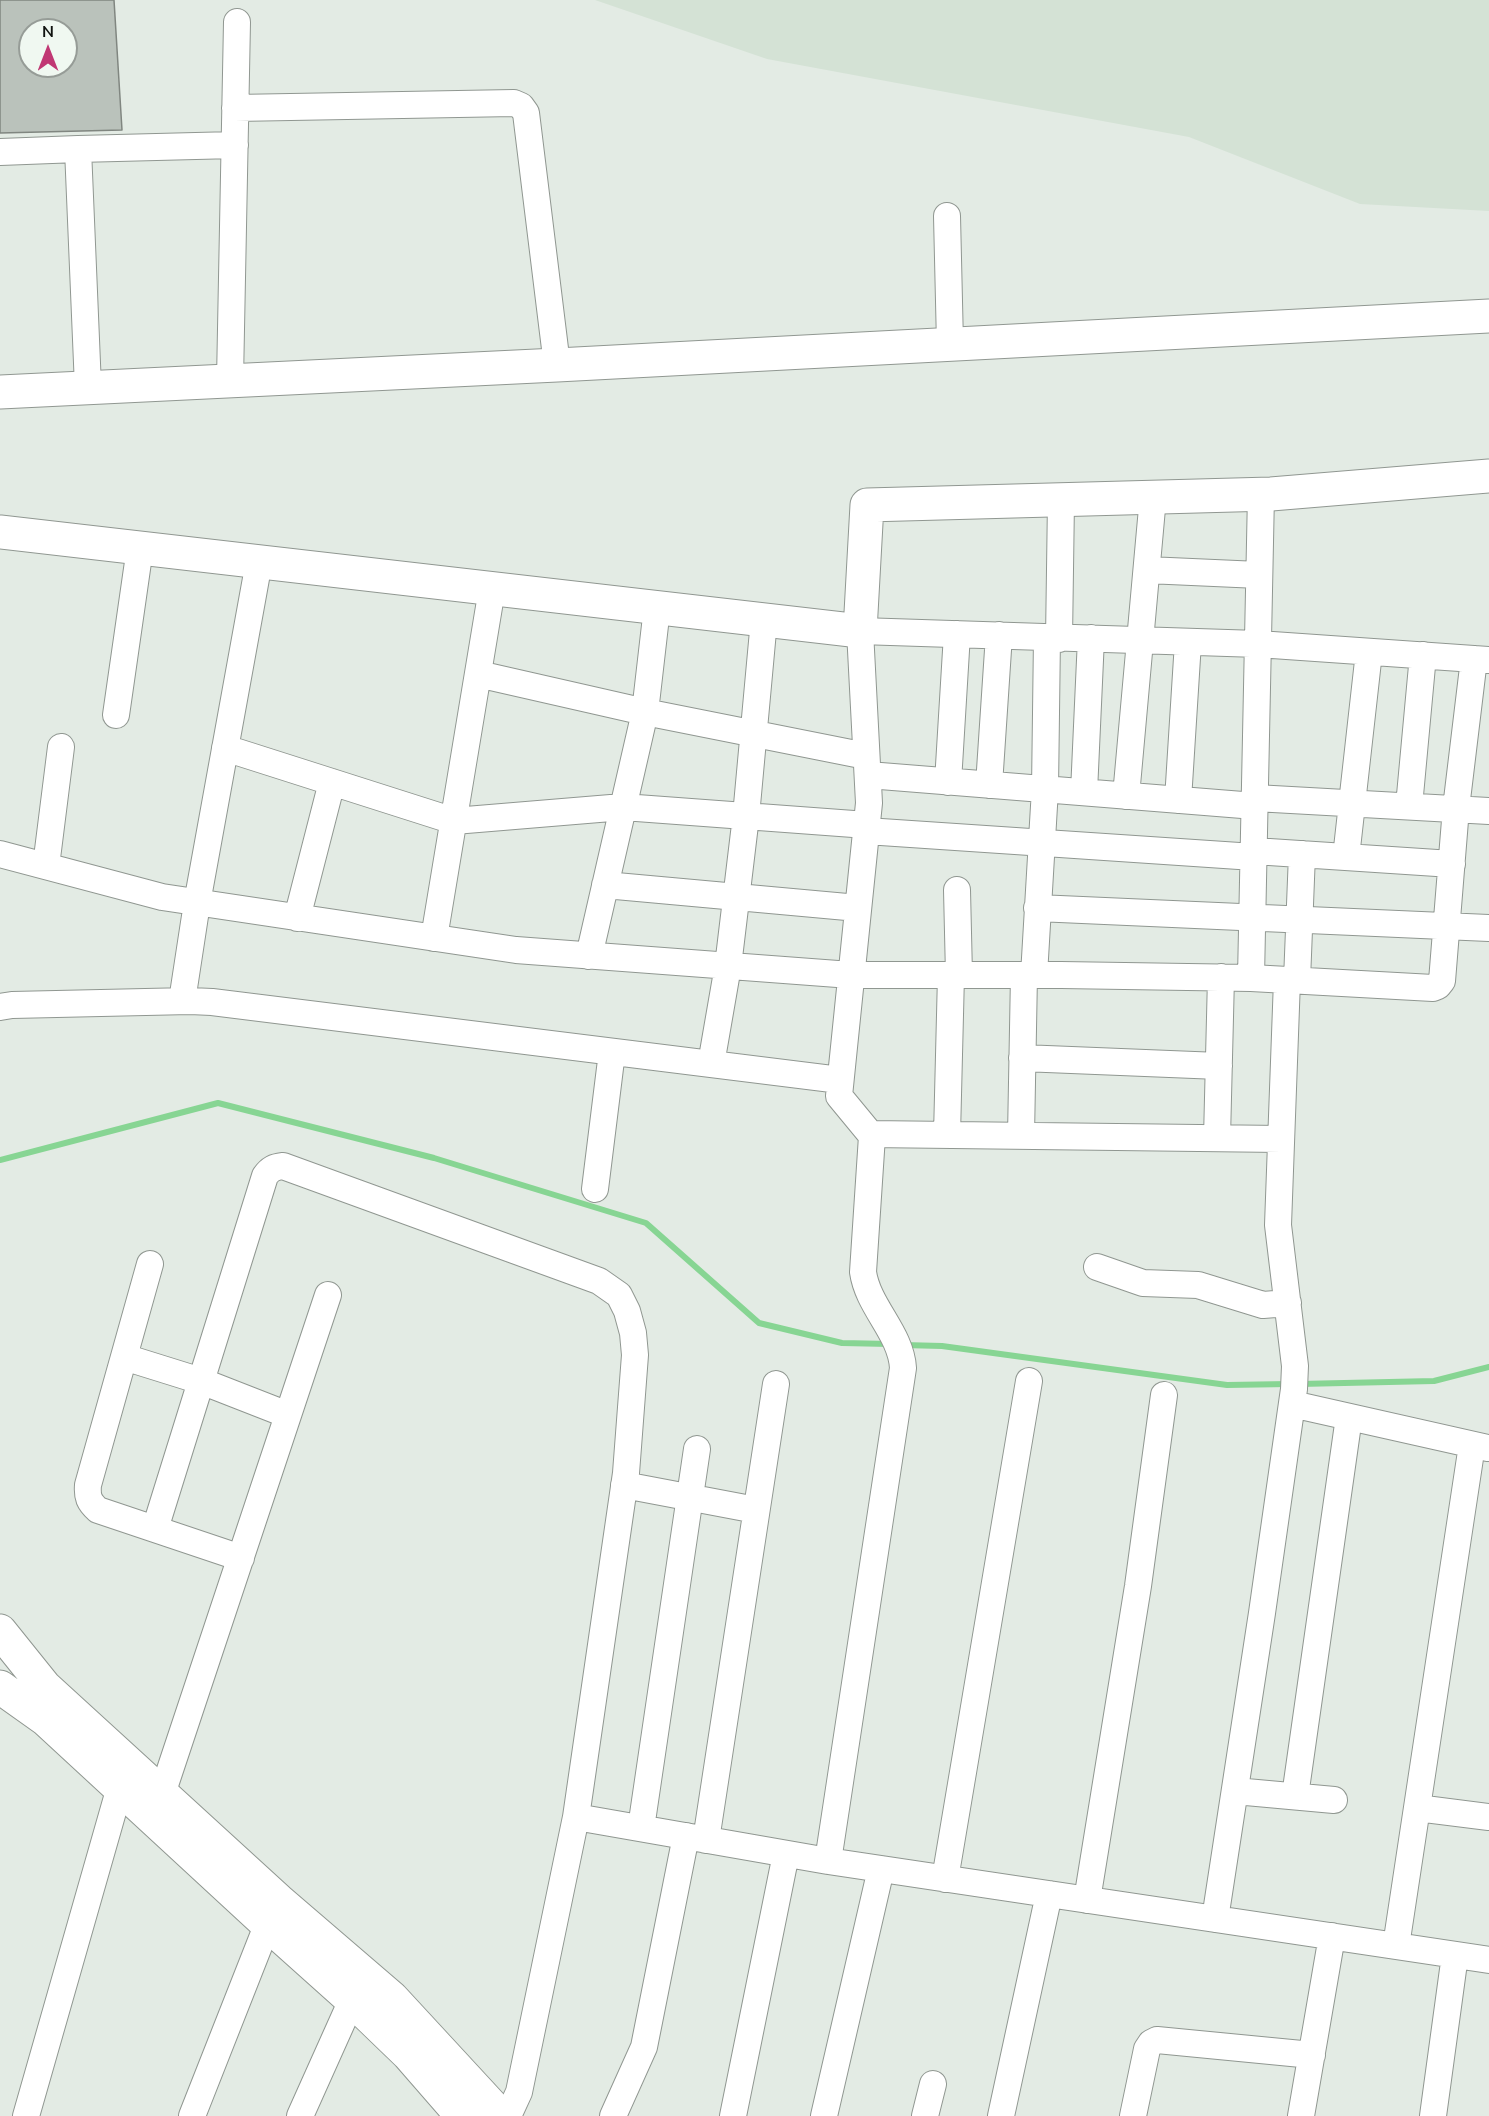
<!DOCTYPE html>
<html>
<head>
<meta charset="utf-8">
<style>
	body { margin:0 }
	#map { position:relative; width:1489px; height:2116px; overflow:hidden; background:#e3ebe4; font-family:"Nunito Sans",sans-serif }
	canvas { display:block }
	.north { position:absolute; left:18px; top:18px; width:60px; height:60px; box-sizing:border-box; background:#f0f8f1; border:2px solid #969c97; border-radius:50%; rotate:0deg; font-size:16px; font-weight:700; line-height:24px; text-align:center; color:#101310 }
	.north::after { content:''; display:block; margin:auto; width:21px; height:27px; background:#c03773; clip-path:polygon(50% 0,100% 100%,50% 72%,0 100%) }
</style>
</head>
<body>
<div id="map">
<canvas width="1489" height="2116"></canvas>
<div class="north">N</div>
</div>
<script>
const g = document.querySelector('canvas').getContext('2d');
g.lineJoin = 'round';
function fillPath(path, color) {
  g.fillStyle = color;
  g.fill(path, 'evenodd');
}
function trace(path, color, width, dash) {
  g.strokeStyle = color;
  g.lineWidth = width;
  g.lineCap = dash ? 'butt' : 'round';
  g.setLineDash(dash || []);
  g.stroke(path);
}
const built = new Path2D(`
	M595,0H1489V211L1360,204L1189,137L767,59Z`);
const stream = new Path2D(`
	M0,1160L218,1103L434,1158L646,1223L759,1323L842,1343L890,1344
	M903,1345L942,1346L1227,1385L1289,1384
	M1299,1384L1434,1381L1489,1367`);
const building = new Path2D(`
	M0,0H114L122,130L0,133ZM30,30H66V66H30Z`);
const minor = new Path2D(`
	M235,108L514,103L521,106L526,113L557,365
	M78,149L235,145
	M0,152L78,149L88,387
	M947,216L950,344
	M230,380L237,22
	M1147,570L1259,575
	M1059,639L1061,500
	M478,674L645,712L866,756
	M116,715L140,548
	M225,748L454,821L623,807L867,825
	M868,775L1255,806
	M948,782L957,634
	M989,785L999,635
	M1084,792L1091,638
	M1126,796L1153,497
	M1255,798L1489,811
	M1178,800L1188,642
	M1409,806L1423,655
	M866,831L1254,857
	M1254,851L1452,864
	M0,854L162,897L516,950L851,975H1061L1251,978L1261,494
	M1346,857L1369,652
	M46,866L61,747
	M605,885L858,908
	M957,890L959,975
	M1037,908L1489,928
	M297,918L332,782
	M434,938L492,589
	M589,956L645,712L657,608
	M1034,975L1045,789L1047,637
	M1251,978L1433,988L1438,986L1442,981L1456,808L1474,659
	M1297,980L1302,854
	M182,1001L197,903L259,562
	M0,1007L12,1005L190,1001L212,1002L840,1080
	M1022,1058L1219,1066
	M711,1064L728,966L746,816L764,620
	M870,1134L1281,1139
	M947,1135L951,975
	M1021,1136L1024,975
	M1217,1138L1221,977
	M595,1189L612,1052
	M150,1264L88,1485C87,1497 89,1502 98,1510L241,1558
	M1097,1267L1143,1283L1198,1285L1263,1305L1288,1303
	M124,1357L201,1381L288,1415
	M1292,1404L1488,1448
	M624,1485L756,1510
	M155,1529L265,1176C270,1169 274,1167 283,1166L599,1281L619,1295L627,1311L633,1333L635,1355L626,1473L576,1817
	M1235,1791L1334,1800
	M162,1794L328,1295
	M1295,1796L1349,1417
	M1417,1808L1489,1817
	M641,1828L697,1449
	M706,1840L776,1384
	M828,1861L903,1368C901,1333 868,1307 863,1272L872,1136L839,1096L869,803L860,631L1258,644L1489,660
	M945,1879L1029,1381
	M1087,1900L1138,1586L1164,1395
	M1215,1919L1262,1613L1294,1389L1295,1366L1278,1225L1287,980
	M1396,1946L1472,1445
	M26,2116L120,1787L128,1775
	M192,2116L274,1908
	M300,2116L352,2000L361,1988
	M508,2116L519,2092L576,1817L828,1861L1489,1960
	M613,2116L644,2047L686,1836
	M733,2116L786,1854
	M824,2116L881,1869
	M925,2116L933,2084
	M1001,2116L1049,1894
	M1133,2116L1147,2049L1151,2043L1157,2040L1312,2055
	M1301,2116L1332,1936
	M1433,2116L1455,1955`);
const major = new Path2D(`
	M0,392L557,365L1489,316
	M0,532L860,631L867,505L1271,494L1489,476
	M0,1631L45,1687L278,1900L392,1998L501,2116
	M0,1687L45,1719L267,1924L352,2000L408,2054L462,2116`);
fillPath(built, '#d4e2d5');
trace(stream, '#87d593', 6);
fillPath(building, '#bac2bb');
trace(building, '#808680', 1.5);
trace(minor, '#909791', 28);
trace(major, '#909791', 35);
trace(minor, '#fff', 26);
trace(major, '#fff', 33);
</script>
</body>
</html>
